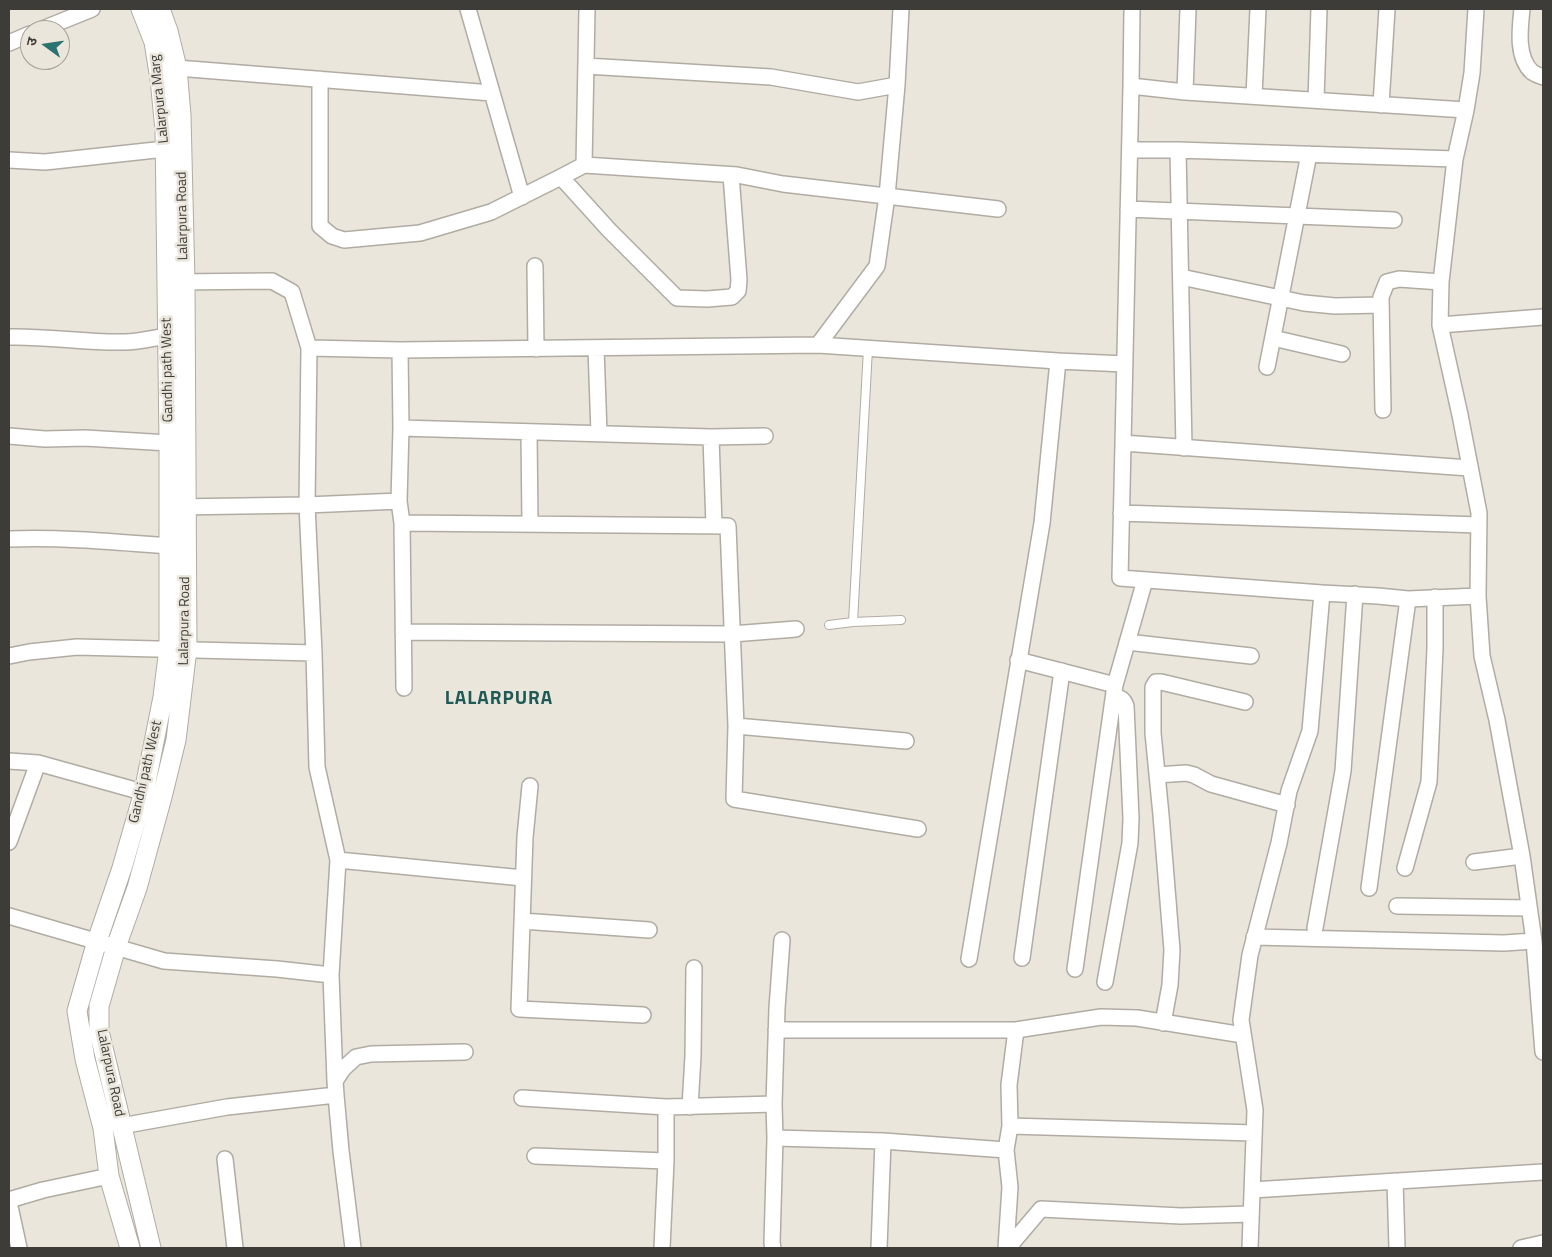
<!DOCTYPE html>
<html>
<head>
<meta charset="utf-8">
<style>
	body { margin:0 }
	#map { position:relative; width:1552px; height:1257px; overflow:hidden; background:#ebe6dc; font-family:"Titillium Web","Noto Sans Devanagari",sans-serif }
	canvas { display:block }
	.frame { position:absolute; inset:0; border:10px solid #3e3c38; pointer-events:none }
	.north { position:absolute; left:20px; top:20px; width:50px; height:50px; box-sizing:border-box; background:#ebe6dc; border:1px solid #a6a29a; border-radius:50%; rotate:284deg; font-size:14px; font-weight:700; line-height:20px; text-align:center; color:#3e3c38 }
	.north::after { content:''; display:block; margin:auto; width:18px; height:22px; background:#2a7370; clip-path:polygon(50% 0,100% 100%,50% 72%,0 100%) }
</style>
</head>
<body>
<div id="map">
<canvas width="1552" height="1257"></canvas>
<div class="frame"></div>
<div class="north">उ</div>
</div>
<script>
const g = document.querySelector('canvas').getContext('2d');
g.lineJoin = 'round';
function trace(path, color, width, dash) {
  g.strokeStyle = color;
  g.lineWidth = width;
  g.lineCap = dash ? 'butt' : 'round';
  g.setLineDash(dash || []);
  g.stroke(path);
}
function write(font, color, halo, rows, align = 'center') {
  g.font = font + ' "Titillium Web",sans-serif';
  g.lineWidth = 5;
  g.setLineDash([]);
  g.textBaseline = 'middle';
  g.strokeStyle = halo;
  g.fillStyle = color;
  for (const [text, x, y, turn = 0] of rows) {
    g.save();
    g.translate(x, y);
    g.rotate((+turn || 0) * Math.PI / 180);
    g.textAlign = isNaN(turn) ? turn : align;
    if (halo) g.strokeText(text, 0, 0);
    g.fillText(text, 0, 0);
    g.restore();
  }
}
const service = new Path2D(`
	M853,622L868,349
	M829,625L853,622L901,620`);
const minor = new Path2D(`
	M468,9L522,197
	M1132,9L1131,86L1120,578L1322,593
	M1476,9L1472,73L1466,110L1455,159L1441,282L1440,325L1460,415L1479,513L1478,596
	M1522,9C1520,28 1516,57 1532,72C1535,74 1540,76 1543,77
	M40,30L92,9
	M9,43L30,34
	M586,66L771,77L858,92L897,85
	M177,68L492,93
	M320,79V226L332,236L344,240L420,233L491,212L561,177L609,230L677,298L707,299L732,297L738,291L739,280L731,175
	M1131,86L1185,92L1466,110
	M1185,92L1188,9
	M1254,96L1258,9
	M1316,100L1319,9
	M1381,105L1387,9
	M1130,150H1178L1455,159
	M1178,150L1184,448
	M9,160L45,162L165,149
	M584,165L737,175L783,184L998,209
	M561,177L584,165L587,9
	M1128,209L1394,220
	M535,266L536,349
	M1181,277L1304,303L1335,306L1381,305
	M1440,325L1543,317
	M9,337C48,336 86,343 125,342C139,342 154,338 167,336
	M1273,338L1342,354
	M818,345L877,266L887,196L897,85L901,9
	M309,348L400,350L818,345L1058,361L1125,364
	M596,348L599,433
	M400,350L401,428L399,501L402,523L404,688
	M1267,367L1309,154
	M1383,410L1381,297L1387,282L1399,279L1441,282
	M401,428L711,437L765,436
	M529,432L530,524
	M9,436L45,439L85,438L169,443L179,442
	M711,437L714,526
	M1123,443L1469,468
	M175,507L307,505L399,501
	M1121,513L1479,525
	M402,523L728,526L736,726L734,799L918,829
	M9,539C62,537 116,542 169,546
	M403,632L732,634L796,629
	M1127,642L1251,656
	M9,656L29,652L77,647L314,653
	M1018,660L1115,685
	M736,726L906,741
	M9,761L38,763L153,795
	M1157,775L1186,773L1194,775L1211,784L1287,805
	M530,786L525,837L519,1009L643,1015
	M9,842L38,763
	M338,860L523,878
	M1474,862L1522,856
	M1405,868L1429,782L1435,648V597
	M1369,888L1408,599
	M1397,906L1529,908
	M9,916L164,961L277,969L331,975L338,860L317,767L314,653L307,505L309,348L292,292L272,281L175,282
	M522,921L649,930
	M1315,928L1343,771L1355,594
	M1254,937L1504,943L1534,941
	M1022,958L1062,671
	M969,959L1042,523L1058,361
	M1075,969L1115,685L1145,580
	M331,975L335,1081
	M1105,982L1130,843L1131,818L1126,706C1124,700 1121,697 1114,697
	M1163,1023L1170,985L1172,950L1161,815L1153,733V687L1156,682H1161L1245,702
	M776,1030H1016L1101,1017L1137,1018L1243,1035
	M336,1095L335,1081L343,1069L356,1057L371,1054L465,1052
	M522,1098L666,1107L774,1104L775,1138L883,1141L1006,1150
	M774,1104L777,1008L782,940
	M690,1107L693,1056L694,968
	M121,1126L227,1107L336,1095L341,1151L353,1248
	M1010,1126L1254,1133
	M535,1156L666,1161
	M225,1159L235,1248
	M1395,1181L1397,1248
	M1252,1190L1543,1172
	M9,1200L43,1190L109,1176
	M9,1202L19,1248
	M662,1248L666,1161V1107
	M773,1248L772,1243L775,1138
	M879,1248L883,1141
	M1006,1248L1010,1187L1006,1150L1010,1126L1009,1085L1016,1030
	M1008,1248L1041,1209L1181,1216L1251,1214
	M1250,1248L1255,1110L1241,1020L1250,955L1279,843L1289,791L1310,731L1322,593L1378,596L1408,599L1478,596L1482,656L1497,720L1522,856L1534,941L1543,1052
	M1521,1248L1543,1243`);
const tertiary = new Path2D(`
	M130,1248L109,1176L103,1128L85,1059L77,1011L97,941L122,868L144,792L163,697L169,648V443L165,130L160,79L154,42L141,9
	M151,1248L99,1031V1006L116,947L137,888L162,797L176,740L187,649L185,282L181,115L177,68L168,31L160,9`);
const streetNames = [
	["Lalarpura Marg",160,99,-96],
	["Lalarpura Road",183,216,-91],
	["Gandhi path West",168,370,-91],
	["Lalarpura Road",185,621,-89],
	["Gandhi path West",146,772,-77],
	["Lalarpura Road",110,1073,78]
];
const districtNames = [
	["LALARPURA",499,699]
];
trace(service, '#b1aca3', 10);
trace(minor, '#b1aca3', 18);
trace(tertiary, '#b1aca3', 21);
trace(service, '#fff', 8);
trace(minor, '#fff', 15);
trace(tertiary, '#fff', 19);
write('14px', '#3e3c38', '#ebe6dc', streetNames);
g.letterSpacing = '1px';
write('bold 19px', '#1f5a57', '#ebe6dc', districtNames);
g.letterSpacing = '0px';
</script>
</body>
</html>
